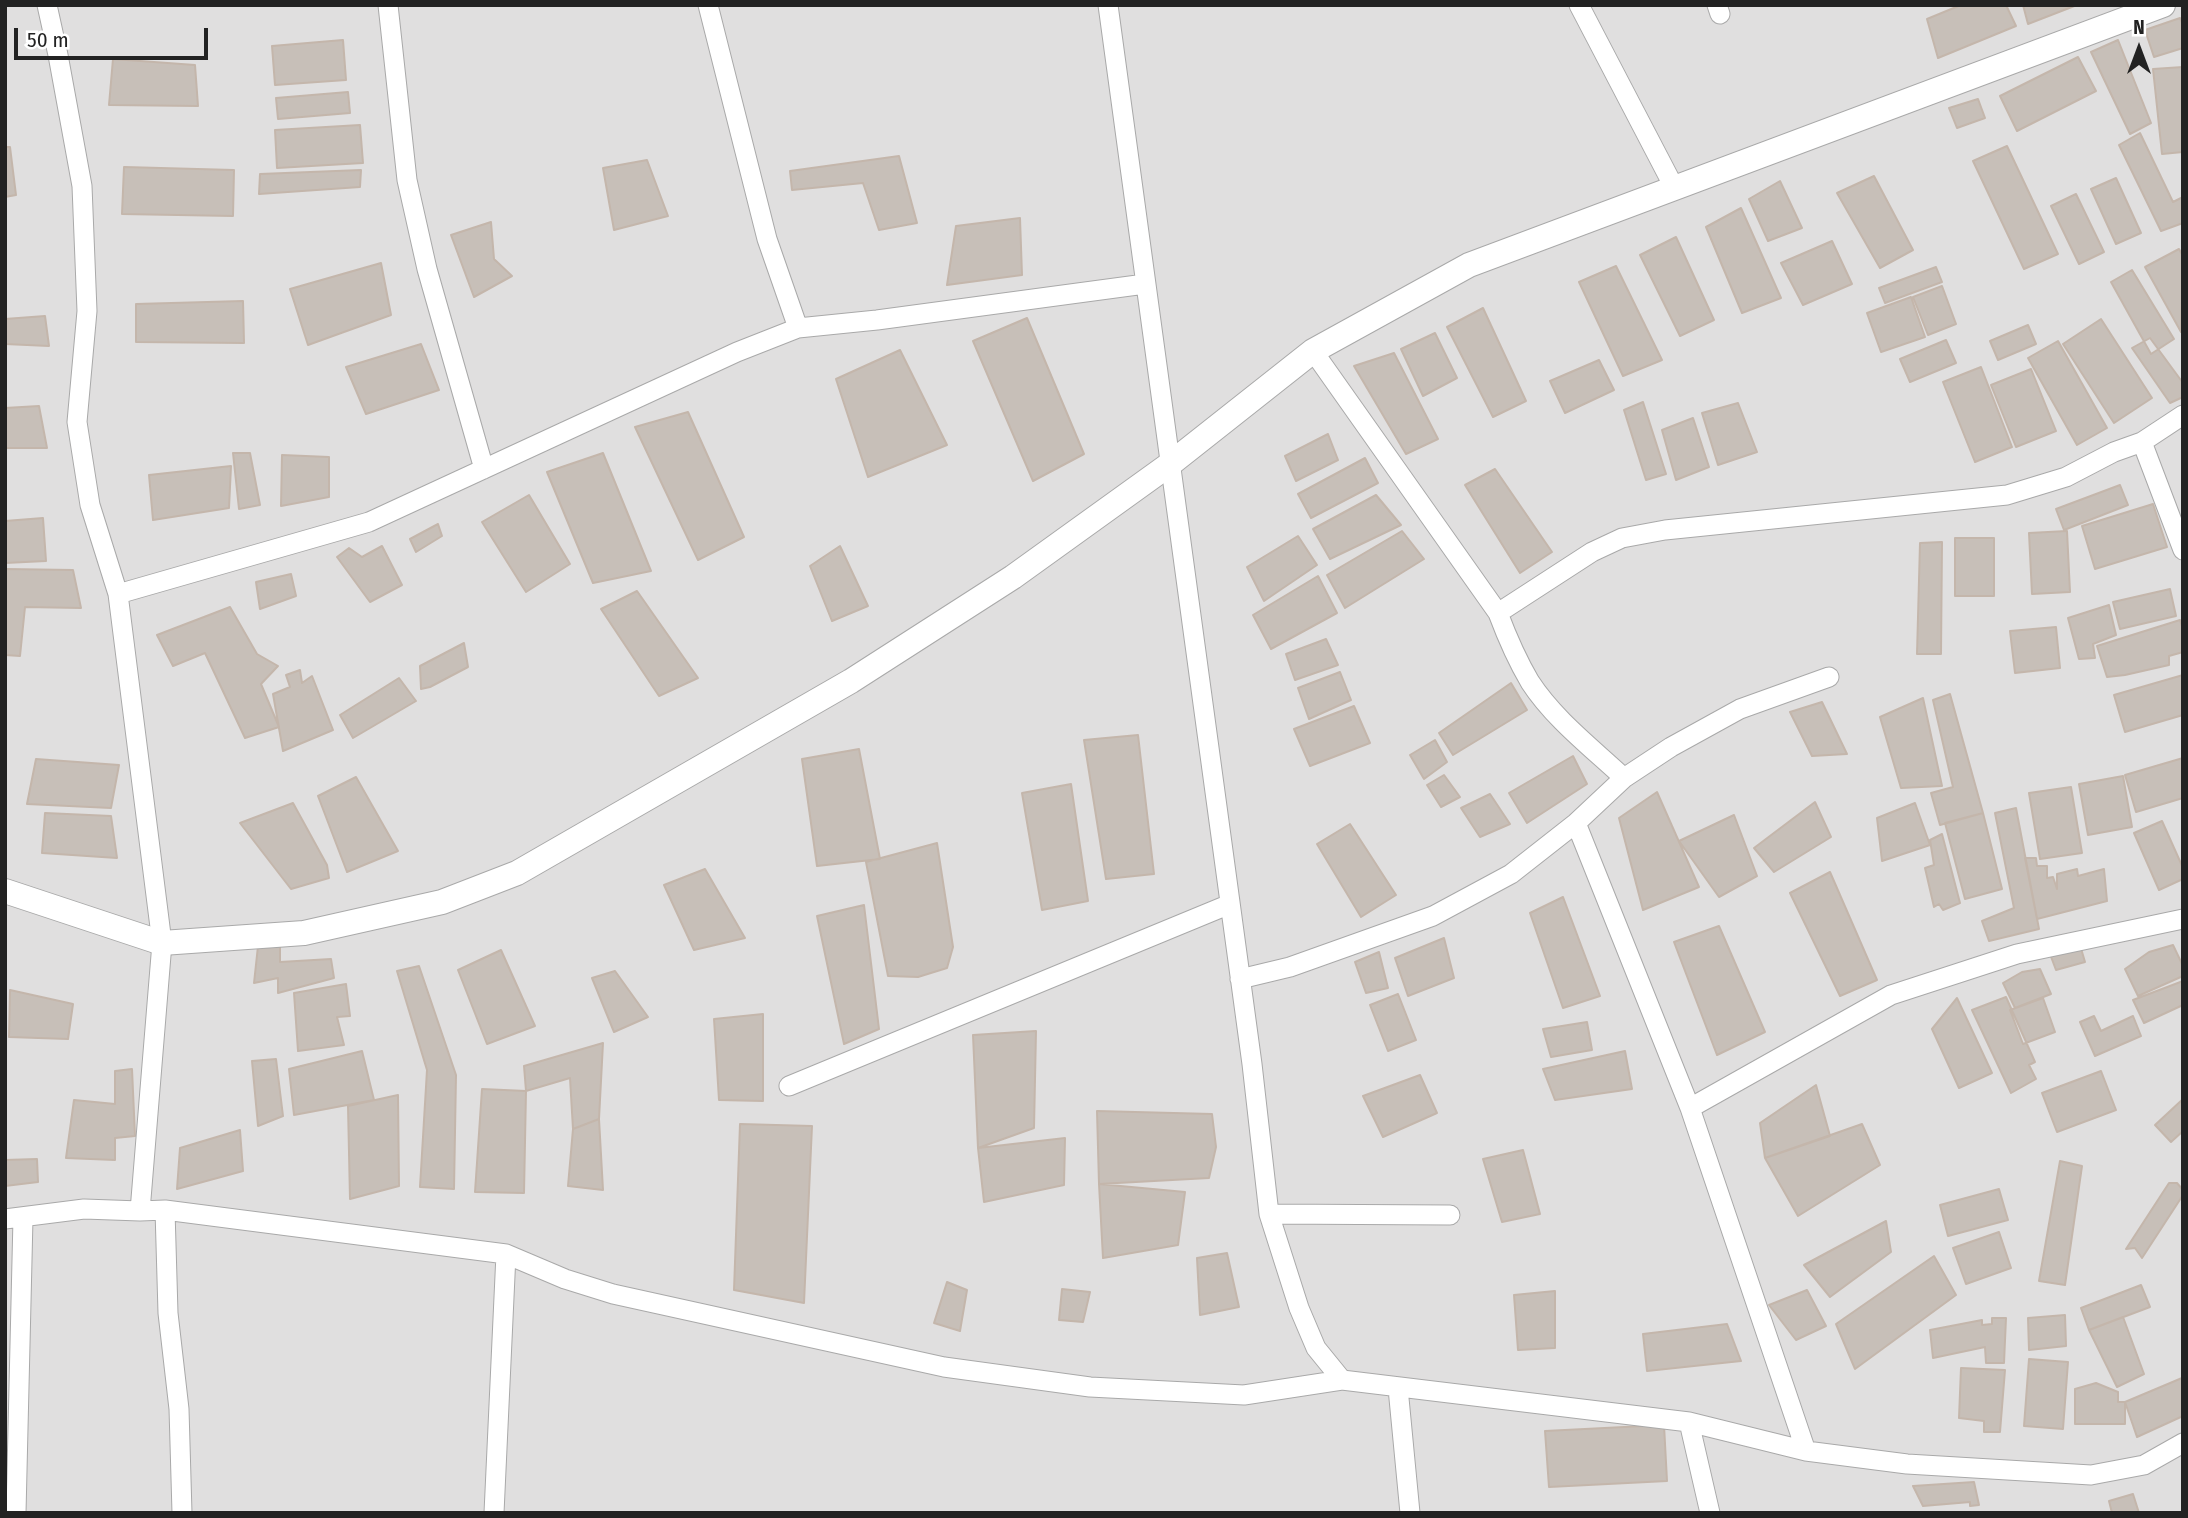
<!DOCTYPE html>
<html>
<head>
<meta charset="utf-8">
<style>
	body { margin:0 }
	#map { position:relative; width:2188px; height:1518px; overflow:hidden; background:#f2efe9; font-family:"Fira Sans Condensed",sans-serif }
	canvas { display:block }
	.frame { position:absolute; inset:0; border:7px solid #222; pointer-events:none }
	.north { position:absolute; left:2104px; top:14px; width:70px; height:70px; -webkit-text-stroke:5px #fff; paint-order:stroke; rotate:0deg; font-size:19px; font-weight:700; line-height:28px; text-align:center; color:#222 }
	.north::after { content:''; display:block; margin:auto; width:24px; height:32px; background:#222; clip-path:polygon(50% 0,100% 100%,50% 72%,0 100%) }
	.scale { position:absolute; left:14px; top:28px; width:194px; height:32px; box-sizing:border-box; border:4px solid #222; border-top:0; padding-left:9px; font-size:21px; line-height:24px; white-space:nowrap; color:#222; -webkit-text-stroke:5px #fff; paint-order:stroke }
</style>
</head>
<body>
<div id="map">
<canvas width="2188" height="1518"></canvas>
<div class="frame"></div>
<div class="north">N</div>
<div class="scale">50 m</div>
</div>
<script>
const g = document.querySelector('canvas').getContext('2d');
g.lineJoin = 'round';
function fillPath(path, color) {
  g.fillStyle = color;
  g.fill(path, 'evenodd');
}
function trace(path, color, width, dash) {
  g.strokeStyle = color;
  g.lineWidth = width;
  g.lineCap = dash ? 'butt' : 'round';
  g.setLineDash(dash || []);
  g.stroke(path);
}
const residential = new Path2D(`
	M5,5H2183V1513H5Z`);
const building = new Path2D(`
	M1961,5H2006L2016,26L1938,58L1927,19Z
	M2023,5H2077L2028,24Z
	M2180,18L2183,25V48L2154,57L2145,30Z
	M343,40L346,80L275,85L272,46Z
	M2118,40L2151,123L2130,134L2091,52Z
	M2078,57L2096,91L2017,131L2000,96Z
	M113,59L195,65L198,106L109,105Z
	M2183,67V152L2162,154L2153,69Z
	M348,92L350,113L278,119L276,98Z
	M1978,99L1985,118L1957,128L1949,108Z
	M360,125L363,163L277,168L275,130Z
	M2140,133L2173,202L2183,197V223L2161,231L2119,145Z
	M2007,146L2058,254L2024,269L1973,161Z
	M5,147H10L16,195L5,197Z
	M899,156L917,223L879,230L863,183L792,190L790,171Z
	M647,160L668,216L614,230L603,168Z
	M124,167L234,170L233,216L122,214Z
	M361,170L360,187L259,194L260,174Z
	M1874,176L1913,250L1880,268L1837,193Z
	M2116,178L2141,233L2116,244L2091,189Z
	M1780,181L1802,228L1768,241L1749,199Z
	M2076,194L2104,252L2079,264L2051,206Z
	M1741,208L1781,298L1742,313L1706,227Z
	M1020,218L1022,275L947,285L956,226Z
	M491,222L494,259L512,276L474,297L451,235Z
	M1676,237L1714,320L1680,336L1640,255Z
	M1832,241L1852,284L1803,305L1781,263Z
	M2179,249L2183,256L2181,332L2145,267Z
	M381,263L391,315L308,345L290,289Z
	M1616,266L1662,360L1623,376L1579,282Z
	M1936,267L1942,282L1885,303L1879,288Z
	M2132,270L2174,339L2151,354L2111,282Z
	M1942,286L1956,324L1928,335L1913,297Z
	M1911,297L1925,337L1881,352L1867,313Z
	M243,301L244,343L136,342V304Z
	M1483,308L1526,401L1493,417L1447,327Z
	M45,316L49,346L5,344V319Z
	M1027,318L1084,454L1033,481L973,341Z
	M2101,319L2152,398L2114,423L2063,344Z
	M2028,325L2036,344L1998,360L1990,341Z
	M1435,333L1457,378L1423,396L1401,349Z
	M2150,338L2183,383V397L2170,403L2132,348Z
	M1946,340L1956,363L1910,382L1900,359Z
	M2058,341L2107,428L2077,445L2028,358Z
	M421,344L439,390L366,414L346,367Z
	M900,350L947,445L868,477L836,379Z
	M1394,353L1438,439L1406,454L1354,366Z
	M1599,360L1614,390L1565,413L1550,381Z
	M1981,367L2012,447L1975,462L1943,382Z
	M2031,369L2056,431L2016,447L1991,385Z
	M1643,402L1666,474L1646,480L1624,410Z
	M1738,403L1757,452L1718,465L1702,413Z
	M39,406L47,448H5V408Z
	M688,412L744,537L698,560L635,427Z
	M1693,418L1709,467L1676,480L1662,430Z
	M1328,434L1338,460L1296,481L1285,456Z
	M233,453H250L260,505L239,509Z
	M603,453L651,571L593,583L547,472Z
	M282,455L329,457V497L281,506Z
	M1365,458L1378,483L1311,518L1298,494Z
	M231,466L229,508L153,520L149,475Z
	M1495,469L1552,552L1520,573L1465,485Z
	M2120,485L2128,505L2064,530L2056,509Z
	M529,495L570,564L526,592L482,522Z
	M1376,495L1401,525L1330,559L1313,529Z
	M2153,504L2167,547L2095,569L2082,526Z
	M43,518L46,561L5,563V521Z
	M438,524L442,536L416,552L410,539Z
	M1402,531L1424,559L1345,608L1327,575Z
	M2067,531L2070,592L2032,594L2029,533Z
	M1298,536L1317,565L1264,601L1247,567Z
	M1955,538H1994V596H1955Z
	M1942,542L1941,654H1917L1920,543Z
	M382,546L402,585L370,602L337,557L349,548L362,557Z
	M840,546L868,606L832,621L810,566Z
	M5,569L73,570L81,608L25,607L20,656L5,655Z
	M291,574L296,596L260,609L256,582Z
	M1318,576L1337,613L1271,649L1253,615Z
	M2170,589L2176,616L2120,629L2113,602Z
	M637,591L698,678L659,696L601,609Z
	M2109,605L2116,635L2093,644L2095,658L2079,659L2068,618Z
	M230,607L257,654L278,666L261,684L279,727L245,738L205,653L173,666L157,635Z
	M2180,620L2183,629V652L2169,656V665L2125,675L2107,677L2097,646Z
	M2056,627L2060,668L2015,673L2010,631Z
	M1326,639L1338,665L1295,680L1286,654Z
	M464,643L468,667L430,687L421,689L420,666Z
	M300,670L302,683L312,676L333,730L283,751L273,694L290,687L286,675Z
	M1340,672L1351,700L1309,719L1298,688Z
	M2183,675V715L2125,732L2114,695Z
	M399,678L416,701L353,738L340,715Z
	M1511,683L1527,710L1453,755L1439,733Z
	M1950,694L1983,813L1940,825L1931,793L1953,787L1933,700Z
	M1923,698L1942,786L1901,788L1880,717Z
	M1822,702L1847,754L1812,756L1790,712Z
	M1354,706L1370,743L1310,766L1294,729Z
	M1138,735L1154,874L1106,879L1084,740Z
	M1435,740L1447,762L1424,779L1410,755Z
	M859,749L880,859L817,866L802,759Z
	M1573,756L1587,784L1527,823L1509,793Z
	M2183,758V798L2136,812L2125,775Z
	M36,759L119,765L111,808L27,804Z
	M1444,775L1460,797L1441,807L1427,785Z
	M2123,776L2132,827L2088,835L2079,784Z
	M356,777L398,851L347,872L318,796Z
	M1071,784L1088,901L1042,910L1022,793Z
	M2071,787L2082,853L2040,859L2029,793Z
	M1657,792L1699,887L1643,910L1619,818Z
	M1490,794L1510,824L1480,837L1461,808Z
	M1815,802L1831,837L1774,872L1754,848Z
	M293,803L327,865L329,878L291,889L240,823Z
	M1915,803L1930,845L1882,861L1877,818Z
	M2016,808L2039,929L1989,941L1982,921L2014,908L1995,813Z
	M45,813L111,816L117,858L42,853Z
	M1983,813L2002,889L1965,899L1945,823Z
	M1734,815L1757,876L1719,897L1679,841Z
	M2162,821L2183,868V879L2159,890L2134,833Z
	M1350,824L1396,895L1361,917L1317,844Z
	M1942,834L1960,903L1943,910L1939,904L1934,907L1925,868L1934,865L1930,840Z
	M937,843L953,947L947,968L918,977L888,976L866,862Z
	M2025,858H2036L2037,866H2047V878L2053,877L2057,889V874L2077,869L2078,876L2104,869L2107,901L2037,919Z
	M705,869L745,938L694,950L664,885Z
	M1830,872L1877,980L1840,996L1790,893Z
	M1563,897L1600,996L1563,1008L1530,913Z
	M864,905L879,1029L844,1044L817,916Z
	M1719,926L1765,1032L1717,1055L1674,942Z
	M1444,938L1454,978L1408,996L1395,958Z
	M280,943V962L331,959L334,978L278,993V978L254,983L258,946Z
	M2080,945L2085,962L2056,970L2050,954Z
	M2173,945L2183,966V976L2138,996L2125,969L2149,952Z
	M501,950L535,1026L487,1044L458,970Z
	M1379,952L1388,988L1366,993L1355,962Z
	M419,966L456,1075L454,1189L420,1187L427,1070L397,971Z
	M2040,969L2051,994L2015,1008L2003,983L2022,972Z
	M615,971L648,1017L614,1032L592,978Z
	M2183,981V1005L2144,1023L2133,1000Z
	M346,984L350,1016L337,1017L344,1045L298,1051L294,993Z
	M10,990L73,1004L68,1039L9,1037Z
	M1398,994L1416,1040L1388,1051L1370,1005Z
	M2006,997L2035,1062L2029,1065L2036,1079L2011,1093L1972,1010Z
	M1957,998L1992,1073L1959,1088L1932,1029Z
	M2043,998L2055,1032L2023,1044L2010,1010Z
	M763,1014V1101L719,1100L714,1019Z
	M2094,1016L2101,1031L2133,1016L2141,1036L2095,1056L2080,1022Z
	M1587,1022L1592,1050L1551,1057L1543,1029Z
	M1036,1031L1034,1128L978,1148L973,1035Z
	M603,1043L599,1119L573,1129L570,1078L526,1091L524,1066Z
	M362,1051L374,1100L294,1115L289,1069Z
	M1625,1051L1632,1089L1555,1100L1543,1069Z
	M276,1059L283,1116L258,1126L252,1061Z
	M132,1069L135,1136L115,1138V1160L66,1158L74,1100L115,1104V1071Z
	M2101,1071L2116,1110L2057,1132L2042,1093Z
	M1420,1075L1437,1113L1383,1137L1363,1096Z
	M1816,1085L1830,1136L1765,1158L1760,1123Z
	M482,1089L526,1091L524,1193L475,1192Z
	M398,1095L399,1186L350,1199L348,1106Z
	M2183,1099V1131L2171,1142L2155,1125Z
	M1097,1111L1212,1114L1216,1147L1209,1178L1099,1184Z
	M599,1119L603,1190L568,1186L573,1129Z
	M740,1124L812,1126L804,1303L734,1290Z
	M1862,1124L1880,1165L1798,1216L1765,1158Z
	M240,1130L243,1171L177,1189L180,1148Z
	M1065,1138L1064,1185L984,1202L978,1148Z
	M1523,1150L1540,1214L1502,1222L1483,1159Z
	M37,1159L38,1182L5,1186V1160Z
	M2060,1161L2082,1166L2065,1285L2039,1281Z
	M2169,1183H2177L2183,1190V1195L2142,1258L2135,1248L2126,1249Z
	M1099,1184L1185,1192L1178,1245L1103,1258Z
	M1999,1189L2008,1220L1948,1236L1940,1205Z
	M1886,1221L1891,1252L1830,1297L1804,1265Z
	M1999,1232L2011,1268L1966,1284L1953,1248Z
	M1227,1253L1239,1307L1200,1315L1197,1258Z
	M1934,1256L1956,1295L1855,1369L1836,1324Z
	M947,1282L967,1290L960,1331L934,1323Z
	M2141,1285L2150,1307L2089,1330L2081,1308Z
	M1062,1289L1090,1292L1083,1322L1059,1320Z
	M1807,1290L1826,1326L1796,1340L1769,1305Z
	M1555,1291V1348L1518,1350L1514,1295Z
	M2065,1315L2066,1346L2029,1350L2028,1318Z
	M2123,1317L2144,1374L2117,1387L2089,1330Z
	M1992,1318H2006L2004,1363H1986L1985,1347L1933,1358L1930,1330L1982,1320V1325L1992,1324Z
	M1727,1324L1741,1361L1647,1371L1643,1334Z
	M2029,1359L2068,1362L2063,1429L2024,1426Z
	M1961,1368L2005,1370L2000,1432H1984V1421L1959,1418Z
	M2182,1378L2183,1416L2137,1437L2125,1402Z
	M2096,1383L2118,1392V1402H2125V1424H2075V1389Z
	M1664,1425L1667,1481L1549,1487L1545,1431Z
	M1974,1482L1979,1505L1970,1506V1502L1923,1506L1913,1486Z
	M2133,1494L2139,1513H2112L2109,1501Z`);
const minor = new Path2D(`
	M47,5L58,55L82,186L87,311L77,422L90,505L118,594L162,943L140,1211
	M388,5L407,180L427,269L484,469
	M708,5L767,239L798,328
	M1108,5L1252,1064L1269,1214L1299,1308L1316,1348L1342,1380
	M1579,5L1675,189
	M1717,5L1720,14
	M1313,351L1498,613C1507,637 1517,660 1530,682C1554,719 1592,748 1624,778
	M2142,442L2183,550
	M118,594L369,522L737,352L798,328L877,320L1145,284
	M1498,613L1592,552L1622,538L1665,530L2007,495L2066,477L2114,452L2142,442L2183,415
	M1576,823L1690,1108L1806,1451
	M1240,979L1290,967L1433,916L1511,874L1576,823L1624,778L1671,747L1740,709L1829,677
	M789,1086L1230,904
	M1690,1108L1891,995L2017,954L2183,919
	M165,1210L168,1313L179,1409L182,1513
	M1269,1214L1450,1215
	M5,1219L84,1209L140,1211L165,1210L506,1254L565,1279L613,1294L944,1367L1090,1387L1244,1395L1342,1380L1689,1422L1806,1451L1907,1464L2091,1475L2144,1465L2183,1443
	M1398,1388L1410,1513
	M1689,1422L1710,1513
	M16,1513L23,1218
	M494,1513L506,1254`);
const tertiary = new Path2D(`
	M5,891L162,943L304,933L442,902L517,873L851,681L1013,577L1170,464L1313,351L1469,265L2163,5`);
fillPath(residential, '#e0dfdf');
fillPath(building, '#c7bfb8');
trace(building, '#c4b6ab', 2);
trace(minor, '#a9a9a9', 21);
trace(tertiary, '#a9a9a9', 26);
trace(minor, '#fff', 19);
trace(tertiary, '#fff', 24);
</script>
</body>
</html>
